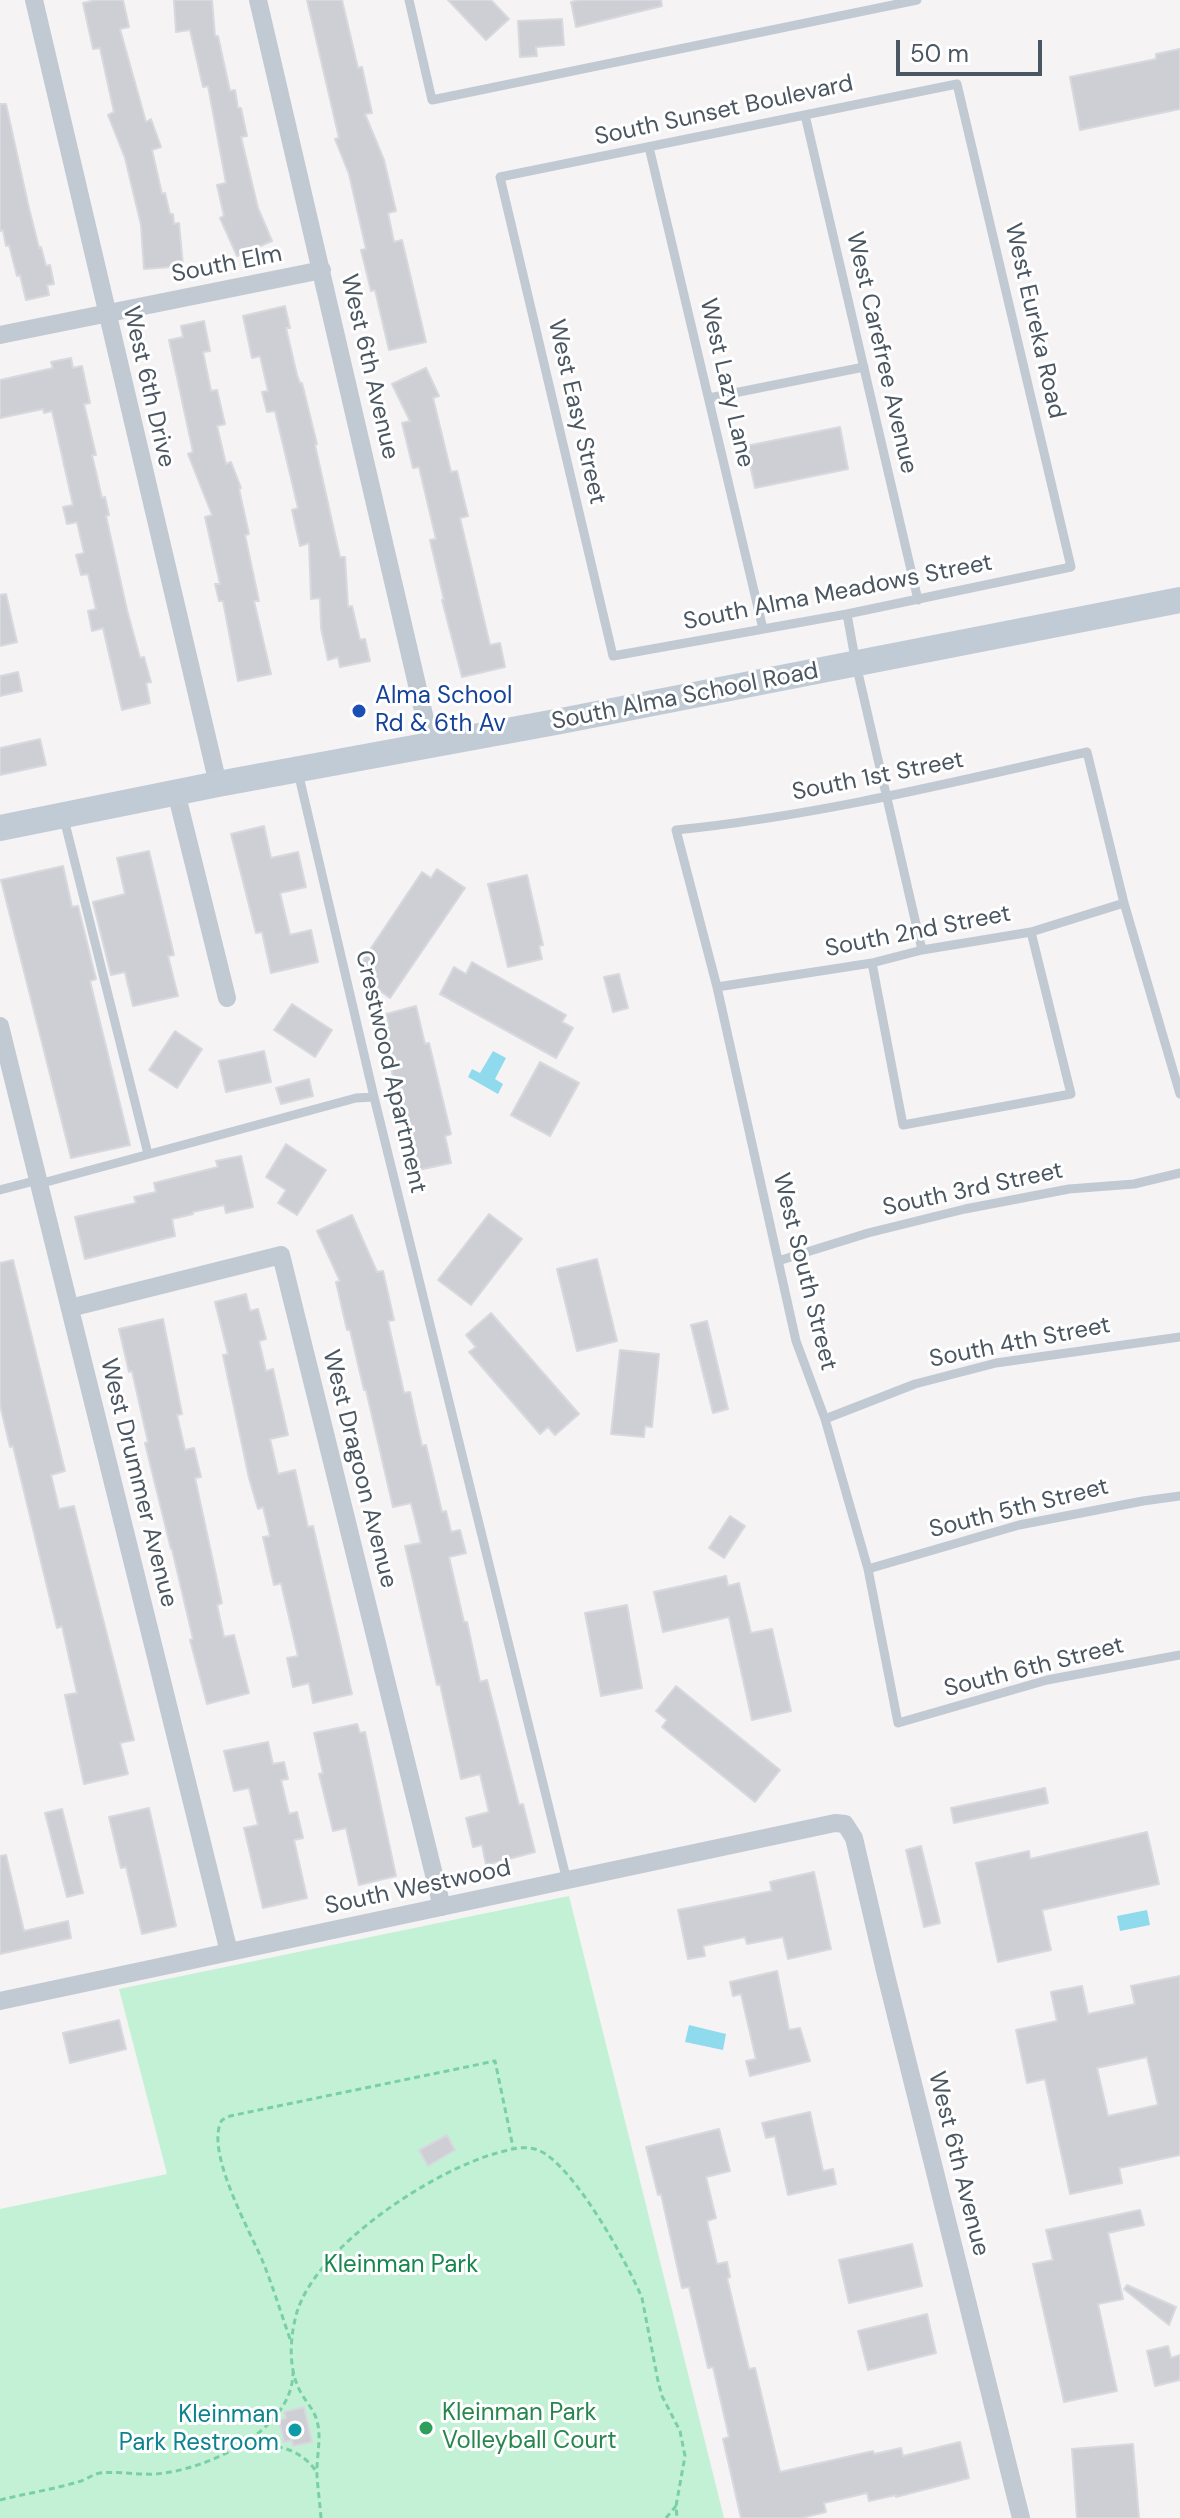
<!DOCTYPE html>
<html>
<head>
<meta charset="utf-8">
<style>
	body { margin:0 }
	#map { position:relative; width:1180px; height:2518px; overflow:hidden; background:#f5f3f3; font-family:"DM Sans",sans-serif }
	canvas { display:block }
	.scale { position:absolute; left:896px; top:40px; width:146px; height:36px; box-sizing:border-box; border:4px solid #4a5661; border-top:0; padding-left:10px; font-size:24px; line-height:28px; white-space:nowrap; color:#4a5661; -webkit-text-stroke:6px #fff; paint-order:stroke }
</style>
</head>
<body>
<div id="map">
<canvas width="1180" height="2518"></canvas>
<div class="scale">50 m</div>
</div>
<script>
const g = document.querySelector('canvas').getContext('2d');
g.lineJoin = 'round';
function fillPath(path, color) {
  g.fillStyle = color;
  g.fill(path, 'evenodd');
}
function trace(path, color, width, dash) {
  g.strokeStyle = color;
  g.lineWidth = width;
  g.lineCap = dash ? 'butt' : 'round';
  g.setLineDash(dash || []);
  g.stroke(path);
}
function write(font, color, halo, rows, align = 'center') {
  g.font = font + ' "DM Sans",sans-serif';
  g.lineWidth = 6;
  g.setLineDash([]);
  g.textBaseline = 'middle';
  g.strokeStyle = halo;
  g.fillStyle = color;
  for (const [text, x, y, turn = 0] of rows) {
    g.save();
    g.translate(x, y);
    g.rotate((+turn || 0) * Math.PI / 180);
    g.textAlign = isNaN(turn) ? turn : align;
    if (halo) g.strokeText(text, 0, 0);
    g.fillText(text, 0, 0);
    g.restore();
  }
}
const green = new Path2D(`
	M569,1896L724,2518H0V2209L167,2174L119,1989Z`);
const water = new Path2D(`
	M493,1051L506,1058L495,1079L503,1084L498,1094L468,1077L472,1069L480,1073Z
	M1147,1910L1150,1925L1120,1931L1117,1916Z
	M689,2025L726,2034L723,2050L685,2042Z`);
const building = new Path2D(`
	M96,0H123L129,27L120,29L146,122L151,119L161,147L152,150L162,194L165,193L170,214H173L174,224L179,223L183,266L144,269L141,225L125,158L108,115L114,112L100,48L93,49L83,3Z
	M174,0H212L215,36H218L230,91L235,90L238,108H241L247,136L241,137L258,208L272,241L237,256L220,218L224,216L217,185L226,183L208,86L203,87L190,30L176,32Z
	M307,0H342L358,68L362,67L372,113L365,114L384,160L396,211L388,213L394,242L402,240L426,342L389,350L375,290L371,291L361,250L366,249L349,174L335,139L339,138Z
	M448,0H491L509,19L486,40Z
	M579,0H661L662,6L576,27L571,2Z
	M562,19L564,45L536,47L537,56L520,57L518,21Z
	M1180,49V109L1080,130L1070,77L1156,59V54Z
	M0,104H6L28,204L39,248L41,247L46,266L50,265L54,284L47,285L49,295L26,300L20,275L17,276L9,245L6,246L3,230L0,231Z
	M285,306L290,328H286L297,375L300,383H302L317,444L315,445L340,557H345L348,607L352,606L360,640L365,639L370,661L340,667L338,657L328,660L321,628L320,598L311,599L309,543L300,546L292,510L298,508L275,411L267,412L262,392L268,391L260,356L252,358L243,316Z
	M204,321L210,351L203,352L211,391L217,390L225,424L217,426L226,464L231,462L241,488L239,489L249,534L245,535L259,601H254L271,674L238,681L223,601H219L215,584H220L205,517L212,515L188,454L193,452L169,340L183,337L181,326Z
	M71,358L73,368L82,366L90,403L84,404L96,455H92L102,498L105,497L109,515L106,516L127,610L140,658L144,657L151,682L146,683L150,703L122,710L103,628L92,631L88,611L96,609L88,574L81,575L76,555L84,553L77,522L67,524L63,507L73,505L52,411L44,413L43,409L0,418V380L53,368L51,362Z
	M426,368L439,396L433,398L451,472L457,471L468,516L460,518L490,645L500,643L505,667L462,677L442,600H444L430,540L436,539L419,467L413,468L402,423L410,421L392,384Z
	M840,427L848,469L755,488L746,446Z
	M6,594L17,642L0,646V595Z
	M18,672L22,691L0,696V676Z
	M40,739L46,765L0,775V748Z
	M264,826L271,858L298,852L306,887L280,893L290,935L311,930L318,962L271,973L262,932L256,933L231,834Z
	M149,851L174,955L168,956L178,996L133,1006L125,972L111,975L93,902L125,894L117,858Z
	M63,866L72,907L78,906L96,979L90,981L130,1145L71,1158L1,880Z
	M437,869L465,888L390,998L364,980L371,970L361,963L422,872L431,878Z
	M527,875L543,945L539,946L542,959L508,967L488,884Z
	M472,962L566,1015L562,1022L573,1028L556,1058L440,994L454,967L466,974Z
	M619,974L628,1008L613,1012L604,977Z
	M292,1004L332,1030L315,1057L274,1030Z
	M416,1006L425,1044L429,1043L451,1134L445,1136L451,1163L414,1171L382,1028L389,1026L386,1014Z
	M175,1031L202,1049L177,1088L149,1070Z
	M264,1051L271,1082L226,1092L219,1061Z
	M540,1062L579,1083L550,1136L511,1115Z
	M309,1079L313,1096L281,1104L276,1088Z
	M286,1144L326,1170L297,1215L278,1203L286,1190L266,1177Z
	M241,1156L253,1207L226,1213L224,1205L193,1212V1214L172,1219L175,1236L85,1259L75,1217L136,1203L134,1197L156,1192L154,1183L218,1167L216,1161Z
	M489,1214L522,1239L471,1305L438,1280Z
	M352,1215L377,1272L383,1271L394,1320L388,1321L404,1393L410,1392L422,1446L426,1445L442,1512L446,1511L451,1532L460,1530L466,1553L449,1557L464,1622H467L480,1682L487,1680L519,1805L523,1804L535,1852L486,1865L482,1845L473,1847L466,1818L489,1812L480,1774L461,1779L440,1684L437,1685L405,1546L421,1543L411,1503L393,1507L366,1390H364L350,1330H347L336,1282L340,1281L317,1231Z
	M597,1259L617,1341L577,1351L557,1269Z
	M13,1260L65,1471L51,1475L59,1509L74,1506L134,1740L120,1743L128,1774L84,1784L65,1695L77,1693L62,1626L57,1628L13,1446L10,1447L0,1405V1263Z
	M246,1294L250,1311L258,1309L266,1339L259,1341L266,1371L273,1369L288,1435L270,1439L278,1474L295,1470L308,1527L313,1526L352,1694L313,1703L309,1683L293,1687L287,1658L298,1656L281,1583L274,1585L263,1537L270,1536L263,1507L258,1509L249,1478L223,1355L228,1354L215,1302Z
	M491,1313L579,1414L555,1435L548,1427L540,1434L469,1352L476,1347L466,1335Z
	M163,1319L182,1414L177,1415L185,1450L194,1448L201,1477L195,1478L222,1603L217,1605L224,1637L234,1635L249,1693L207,1704L190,1640L193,1639L172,1549H171L145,1443L148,1442L132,1371L129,1372L119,1329Z
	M707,1321L728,1409L713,1413L691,1325Z
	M620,1350L659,1354L652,1427L645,1426L644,1437L611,1434Z
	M730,1516L745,1526L724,1558L709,1548Z
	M726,1576L728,1586L739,1583L751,1633L772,1629L791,1711L752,1720L729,1617L663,1632L654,1592Z
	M627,1605L642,1688L601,1696L585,1613Z
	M676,1686L780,1770L755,1802L662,1727L667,1720L656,1711Z
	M357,1724L360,1733L365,1732L396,1876L359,1885L346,1828L333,1831L319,1774L323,1773L314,1733Z
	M268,1742L273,1764L284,1762L288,1779L281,1780L289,1814L297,1812L303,1838L294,1840L307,1898L263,1908L244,1828L258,1825L249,1788L234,1791L224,1751Z
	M1045,1788L1048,1803L954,1823L951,1808Z
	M149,1808L176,1926L142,1934L126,1867L121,1868L109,1817Z
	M62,1809L83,1893L67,1897L45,1813Z
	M1147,1832L1159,1884L1042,1910L1051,1950L998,1962L976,1863L1029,1851L1030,1859Z
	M921,1846L940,1923L924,1927L906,1850Z
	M6,1855L24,1931L68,1921L71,1938L0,1954V1856Z
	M814,1872L831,1949L788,1959L783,1937L747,1944L745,1937L703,1946L705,1956L688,1959L678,1910L772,1891L770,1882Z
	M777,1971L789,2030L800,2028L810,2061L750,2076L746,2061L756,2059L741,1994L733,1996L730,1982Z
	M1180,1976V2155L1119,2168L1122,2183L1070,2194L1045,2079L1027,2083L1016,2030L1057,2021L1051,1992L1082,1986L1088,2014L1135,2004L1131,1986ZM1147,2057L1158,2105L1108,2116L1097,2068Z
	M119,2020L126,2049L70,2063L63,2033Z
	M810,2112L823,2171L833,2169L836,2184L788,2195L775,2136L766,2138L762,2123Z
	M719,2129L730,2171L706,2177L716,2218L707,2221L717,2264L727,2262L730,2277L727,2278L749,2369L755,2368L780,2472L873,2451L874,2454L901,2448L903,2456L960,2442L969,2478L896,2497V2495L869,2501L867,2493L824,2503L826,2512L801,2518H741L723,2439L729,2437L713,2367L708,2368L689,2287L682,2288L661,2194L658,2195L646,2147Z
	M447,2135L455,2150L428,2166L419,2150Z
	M1140,2210L1144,2225L1108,2233L1123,2299L1098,2304L1117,2391L1064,2402L1033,2264L1053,2260L1046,2230Z
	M912,2244L922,2286L849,2303L839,2260Z
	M1127,2285L1176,2307L1169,2325L1124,2289Z
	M927,2314L936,2353L868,2370L858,2331Z
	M1168,2346L1171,2358L1180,2355V2380L1155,2386L1147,2351Z
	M304,2407L312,2442L293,2446L292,2440L284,2442L279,2420L286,2418L284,2412Z
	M1133,2444L1139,2518H1077L1072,2449Z`);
const path = new Path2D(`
	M290,2339C281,2313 273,2287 263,2262C250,2231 204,2150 222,2120L230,2116L495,2061L513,2147
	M237,2449C265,2442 297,2444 316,2471
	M0,2500C27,2493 57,2489 84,2480C90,2477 94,2474 100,2473C119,2471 137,2475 156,2474C206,2470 293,2431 293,2372
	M321,2518C320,2504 318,2490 317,2476C316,2458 322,2438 317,2421C314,2409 304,2400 299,2389C288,2366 290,2336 297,2312C317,2246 434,2170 497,2153C511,2149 524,2145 538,2150C573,2164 627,2262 642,2298L658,2381L662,2396L680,2431L685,2456L676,2506L677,2518
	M666,2518L676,2506`);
const lane = new Path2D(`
	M409,0L432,100L917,0
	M957,84L1071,567L847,614L613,656L500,177Z
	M805,115L918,600
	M649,147L763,629
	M709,398L864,367
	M847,614L856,664L922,950
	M298,772L374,1097L567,1881
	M64,819L148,1154
	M872,963L903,1125L1071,1094L1031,932
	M717,987L872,963L922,950L1031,932L1124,903
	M1180,1094L1124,903L1087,752C950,783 815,816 676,830L717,987L796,1341L825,1419L868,1569L898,1723L1047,1680L1180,1655
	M39,1184L356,1098L374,1097
	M0,1190L38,1180
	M778,1261L868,1233L965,1209L1069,1189L1134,1184L1180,1173
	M825,1419L915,1384L996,1363L1180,1337
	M868,1569L1019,1525L1143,1501L1180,1496`);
const street = new Path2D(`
	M34,0L218,784
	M258,0L431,745
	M0,335L322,270
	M176,792L227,998
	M0,1026L229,1952
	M70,1308L281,1255L442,1907
	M0,2001L835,1823L845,1824L854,1838L885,1971L1021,2518`);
const secondary = new Path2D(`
	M0,828L218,784L561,721L1180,600`);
const markers = [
	[359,711,8,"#1a4fb4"],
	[426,2428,8,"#2e9e5b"],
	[295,2430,8,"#0f9aa8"]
];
const streetNames = [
	["South Sunset Boulevard",724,111,-12],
	["South Elm",227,265,-11],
	["West Eureka Road",1034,321,77],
	["West Carefree Avenue",881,353,77],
	["West 6th Avenue",369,367,77],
	["West Lazy Lane",726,383,77],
	["West 6th Drive",148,387,77],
	["West Easy Street",576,412,77],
	["South Alma Meadows Street",838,593,-11],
	["South Alma School Road",685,697,-11],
	["South 1st Street",878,777,-11],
	["South 2nd Street",918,932,-11],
	["Crestwood Apartment",390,1072,77],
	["South 3rd Street",973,1190,-12],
	["West South Street",804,1272,76],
	["South 4th Street",1020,1343,-11],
	["West Dragoon Avenue",359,1469,76],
	["West Drummer Avenue",138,1483,76],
	["South 5th Street",1019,1509,-14],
	["South 6th Street",1034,1668,-14],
	["South Westwood",418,1888,-12],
	["West 6th Avenue",958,2164,76]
];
const transitNames = [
	["Alma School",375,697],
	["Rd & 6th Av",375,725]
];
const parkNames = [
	["Kleinman Park",401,2266]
];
const leisureNames = [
	["Kleinman Park",442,2414],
	["Volleyball Court",442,2442]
];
const cultureNames = [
	["Kleinman",279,2416],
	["Park Restroom",279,2444]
];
fillPath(green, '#c3f1d5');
fillPath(water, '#90daee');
fillPath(building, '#cdcfd5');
trace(building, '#d7d9de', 2);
trace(path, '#7ad0a6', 3, [6, 4]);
trace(lane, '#c1cad2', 9);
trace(street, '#c1cad2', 18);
trace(secondary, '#c1cbd6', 26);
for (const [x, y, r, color] of markers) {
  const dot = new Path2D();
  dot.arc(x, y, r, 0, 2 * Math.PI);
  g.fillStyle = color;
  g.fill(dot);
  trace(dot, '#fff', 3);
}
write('24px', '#4a5661', '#fff', streetNames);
write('24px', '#164399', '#fff', transitNames, 'left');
write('24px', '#17864f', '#fff', parkNames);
write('24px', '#27864d', '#fff', leisureNames, 'left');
write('24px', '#0d838f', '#fff', cultureNames, 'right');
</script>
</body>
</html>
